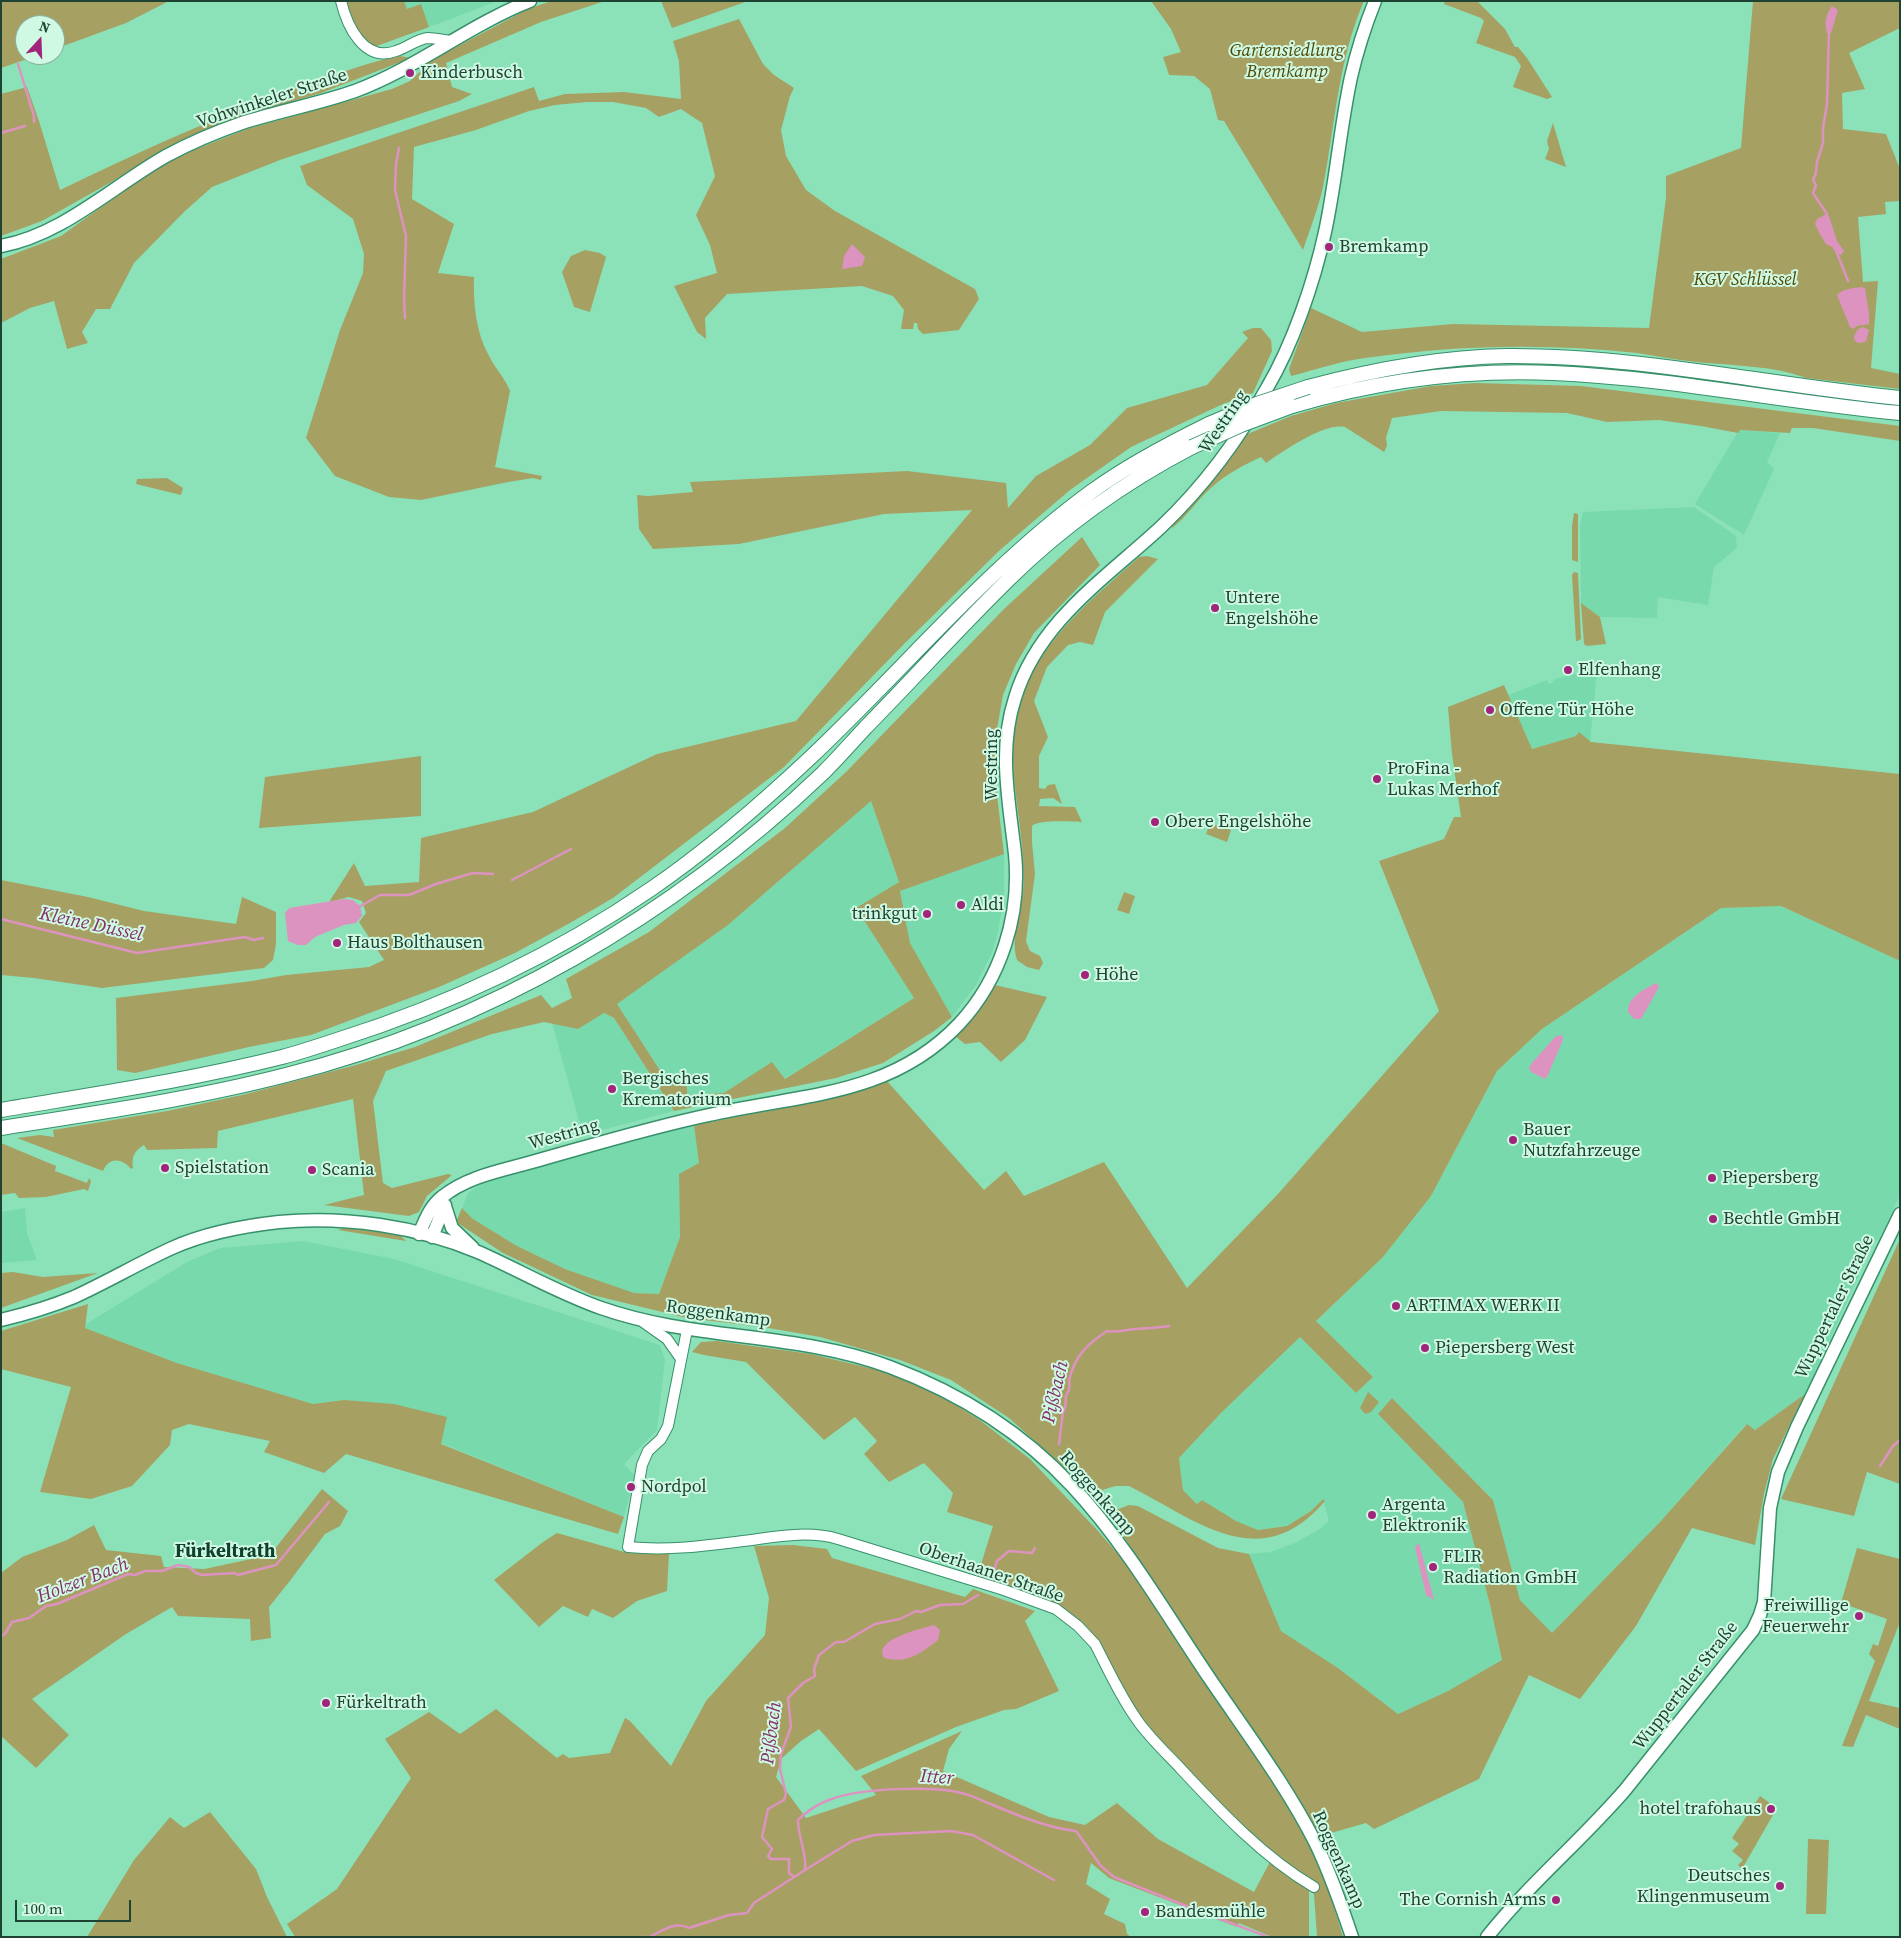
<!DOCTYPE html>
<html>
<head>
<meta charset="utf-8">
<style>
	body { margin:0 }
	#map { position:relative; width:1901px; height:1938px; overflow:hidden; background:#8be2b9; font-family:"Source Serif 4",serif }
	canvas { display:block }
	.frame { position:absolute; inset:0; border:2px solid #1f4333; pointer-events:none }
	.north { position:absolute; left:15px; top:15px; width:50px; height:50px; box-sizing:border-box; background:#cff9e3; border:1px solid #89b09d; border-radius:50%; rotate:20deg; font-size:14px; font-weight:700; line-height:20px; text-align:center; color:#1f4333 }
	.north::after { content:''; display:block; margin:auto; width:18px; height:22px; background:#a0257b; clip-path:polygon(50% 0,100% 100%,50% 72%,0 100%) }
	.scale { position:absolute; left:15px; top:1900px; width:116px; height:22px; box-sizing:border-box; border:2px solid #1f4333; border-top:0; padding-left:6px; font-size:15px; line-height:18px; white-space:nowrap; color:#1f4333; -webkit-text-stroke:4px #cff9e3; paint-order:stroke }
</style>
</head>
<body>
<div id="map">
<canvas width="1901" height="1938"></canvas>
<div class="frame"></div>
<div class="north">N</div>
<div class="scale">100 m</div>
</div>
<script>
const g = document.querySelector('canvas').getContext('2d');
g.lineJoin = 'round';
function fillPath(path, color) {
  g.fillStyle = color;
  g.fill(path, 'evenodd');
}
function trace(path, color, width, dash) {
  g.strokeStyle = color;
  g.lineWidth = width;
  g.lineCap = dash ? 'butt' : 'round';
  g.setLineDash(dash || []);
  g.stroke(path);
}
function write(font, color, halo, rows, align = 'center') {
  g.font = font + ' "Source Serif 4",serif';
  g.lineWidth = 4;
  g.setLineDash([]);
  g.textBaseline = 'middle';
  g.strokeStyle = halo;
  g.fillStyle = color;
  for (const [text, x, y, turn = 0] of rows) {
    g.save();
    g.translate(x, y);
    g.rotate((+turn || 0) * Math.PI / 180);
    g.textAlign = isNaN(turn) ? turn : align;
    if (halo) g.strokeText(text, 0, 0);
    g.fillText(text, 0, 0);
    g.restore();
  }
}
const built = new Path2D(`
	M345,1H498L411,34Z
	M1739,430L1780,433L1767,462L1774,469L1744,535L1695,504Z
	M1694,507L1736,536L1737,548L1714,567L1708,605L1658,597L1657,618L1600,617L1581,603L1580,524L1583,512Z
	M1597,672L1590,742L1576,736L1532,749L1508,695L1547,680L1549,684L1554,682L1553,680L1569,675Z
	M871,801L899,882L856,908L914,998L784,1079L772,1063L724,1093L687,1095V1088L670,1086L616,1004L728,925Z
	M1004,854V897L998,932L992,953L976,985L952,1017L910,943L900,890Z
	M1781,906L1900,961V1195L1879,1239L1865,1245L1855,1265L1859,1275L1805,1394L1755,1430L1746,1424L1660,1522L1552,1633L1520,1600L1493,1500L1392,1398L1378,1414L1463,1502L1490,1605L1502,1660L1448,1691L1398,1714L1338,1668L1281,1631L1249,1554L1271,1552L1295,1543L1320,1529L1329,1521L1323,1499L1311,1511L1287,1526L1258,1530L1236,1521L1202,1500L1198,1504L1183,1490L1179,1458L1221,1413L1300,1337L1356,1393L1373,1377L1316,1321L1383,1257L1431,1196L1497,1071L1542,1029L1721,908Z
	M604,1013L614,1018L674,1111L583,1135L552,1023L578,1029Z
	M694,1125L700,1163L679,1174L680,1237L659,1294L633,1293L565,1269L517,1246L473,1219L462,1208L468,1193L483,1183L590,1152Z
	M25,1208L27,1233L37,1260L1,1263V1212Z
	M303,1241L394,1259L660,1345L665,1360L657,1430L624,1464L635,1476L624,1517L441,1443L447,1418L344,1400L313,1404L177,1363L85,1328L86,1324L187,1262L220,1248Z`);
const green = new Path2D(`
	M1,1H169L126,23L55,49V25H25V55H39L1,68Z
	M345,1H404L407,9L421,4L429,27L374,47C354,34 352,23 345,1Z
	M552,1H605L541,22L446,63L452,87L472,94L459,101L280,160L212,187L184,212L134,263L110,309H96L82,332L88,343L67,349L54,301L30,308L1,323V259L61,236L136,182L166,163L194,150L247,129L392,89L410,81L430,62L441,55L530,8Z
	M661,1H748L672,28Z
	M1151,1H1364C1338,60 1335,126 1323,187C1318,209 1310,229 1303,250L1224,121L1218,120L1210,89L1194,76L1169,75L1163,57L1181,52L1171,29Z
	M1445,1H1477L1505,29L1515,47H1518L1527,58L1552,97L1547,99L1513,87L1521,66L1515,57L1476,43L1484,21L1481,18L1444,4Z
	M1753,1H1900V28L1849,53L1865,89L1842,93L1843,129L1886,134L1900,169V201L1885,202L1886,214L1858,217L1863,282L1878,281L1871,368L1900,374V389L1806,378C1771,365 1733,366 1697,362C1677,360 1657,356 1637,353C1547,343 1455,345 1365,358C1340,361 1315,370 1291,376L1289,369L1311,308L1362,332L1453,324L1649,328L1666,198V176L1741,148Z
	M739,19L763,64L774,75L794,88L790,96L781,130L786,156L806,190L835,211L975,289L979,299L959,330L923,334L918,329L917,323H914L913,329H901L904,310L893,296L862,286L727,294L705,318L706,339L697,332L674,286L717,273L710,245L696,215L715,176L702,123L681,109L659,117L646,108L613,102H587L555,105L529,111L476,130L414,147L412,199L454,224L438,273L474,277C473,302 476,332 488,354C494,367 505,378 510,391L495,467L542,476L541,480L533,478L508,482L421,500L389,497L335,476L306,438L340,330L363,273L364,254L353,219L307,185L300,166L534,87L539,101L565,94L624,92L681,99L679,61L673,41Z
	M400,56L411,58L321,93L223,122L166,148L113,181L42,221L1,236V94L27,87L39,121L60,190C141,151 221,114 306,85C337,74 368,62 400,56Z
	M1553,123L1566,167L1545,159L1549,149L1547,141Z
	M585,250L600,253L606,257L590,312L574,307L562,272L571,256Z
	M1253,328H1261L1271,340L1272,351L1253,393L1223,404L1131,447L1070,490L1000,550L905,643L784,767L613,898L570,923L515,953L439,987L311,1035L249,1047L135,1073L117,1070L116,998L252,981L286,975L369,967L384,960L359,922L366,913L362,901L349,897L329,902L354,863L365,886L419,882L421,838L533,812L657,754L796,721L972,510L884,514L739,544L653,549L639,529L637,495L648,496L693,492L690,482L907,471L1006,483L1008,508L1036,476L1090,445L1127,408L1207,385L1248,338L1242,332Z
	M1475,383L1581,386L1900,426V441L1813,428H1792L1790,433L1740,430L1738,433L1701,426L1659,420L1607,422L1567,413L1441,411L1392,418L1386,438L1387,446L1384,452L1345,427C1323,423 1284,451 1266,463L1261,457C1244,465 1226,474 1212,487C1197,500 1187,517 1171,529L1177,518L1245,435L1291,416L1336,403L1431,386Z
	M167,478L183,488L181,495L136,484L137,479Z
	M1574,513L1578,514V562L1572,560V526Z
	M1082,537L1100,565L1034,633L1016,664L1003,695L997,729L994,769L1004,854L900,891L910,943L952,1017L934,1031L883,1063L836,1078L674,1111L614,1018L604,1013L578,1029L544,1022L492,1034L386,1071L373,1101L383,1183L392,1188L448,1174L452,1175L427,1196L419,1212L409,1216L324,1205L364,1195L353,1099L218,1131L217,1148L147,1150L144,1145C135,1150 131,1157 133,1168L131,1169C122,1158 109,1157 103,1171L17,1138L40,1135L54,1137L53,1130L167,1111L242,1095L356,1065L415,1047L541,995L552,1008L572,998L566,979L649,932L785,828L846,772L1004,609ZM871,801L899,882L856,908L914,998L785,1079L772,1062L724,1093L687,1095V1088L681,1079L670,1086L617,1004L728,925Z
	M1147,556L1158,559L1105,612L1093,645L1080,642L1068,645L1047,667L1034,701L1048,737L1039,756V788L1045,789L1048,785L1055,784L1062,804L1053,798L1040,799L1039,806L1075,807L1082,822C1070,822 1041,819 1032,826V842L1035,874L1026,941L1030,951L1040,956L1043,963L1039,970L1027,967L1017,960C1011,938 1018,926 1021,905C1024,891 1024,877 1023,863C1022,829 1014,795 1013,761C1013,754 1012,746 1012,739C1022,654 1080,610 1139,557Z
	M1574,572L1578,573L1581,639L1578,641H1576L1572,575Z
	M1581,603L1600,617L1606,644L1587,646L1584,644Z
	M1504,685L1532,749L1576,736L1579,732L1591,742L1900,774V961L1781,906L1721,908L1542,1029L1497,1071L1431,1196L1383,1257L1316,1321L1373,1377L1356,1393L1300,1337L1221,1413L1179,1458L1183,1490L1197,1504L1202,1500L1236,1521L1258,1530L1287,1526L1311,1511L1323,1499L1325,1501C1260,1577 1197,1520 1129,1486H1115L1093,1493L1009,1418L951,1380L900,1360L820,1337L763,1327L687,1318L592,1295L503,1253L456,1222L462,1208L473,1219L517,1246L565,1269L634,1293L659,1294L680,1237L679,1174L699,1163L694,1125L778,1109L887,1081L984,1190L1006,1171L1024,1196L1104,1162L1187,1288L1278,1194L1439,1011L1379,861L1444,839L1454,817H1461L1452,754L1448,707Z
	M421,756V816L259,828L265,777Z
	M1210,823L1231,830L1227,842L1206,834Z
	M1,880L88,897L144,911L236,924L242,897L276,912V944L273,960L264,968L102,988L34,978L1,975Z
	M1124,892L1135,896L1129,914L1117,910Z
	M995,985L1047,997L1025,1040L1001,1062L980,1042L965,1044L956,1037Z
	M1,1143L56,1166L55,1171L87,1183L89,1178L91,1181L88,1191L84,1189L46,1197L19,1198L15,1193L1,1195Z
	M345,1228L394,1234L400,1235L406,1241L338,1230Z
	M1900,1239V1484L1867,1472L1854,1516L1781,1499Z
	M13,1272L43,1277L98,1273L1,1308V1273Z
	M88,1304L85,1328L177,1363L313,1404L344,1400L394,1404L447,1417L441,1444L624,1517L618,1534L346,1454L324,1473L264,1452L270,1441L189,1424L172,1430L170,1445L132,1486L91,1499L40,1492L71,1387L1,1369V1331Z
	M717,1341L811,1354L882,1371L939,1394L981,1421L1030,1459L1098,1531L1137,1576L1282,1796C1310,1840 1329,1887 1343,1937H1317L1314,1895L1307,1879L1247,1830L1143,1723L1100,1647L1088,1628L1073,1615L1048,1602L977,1577L993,1526L947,1512L953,1493L924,1463L889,1482L864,1454L877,1441L855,1417L824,1440L746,1362L704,1355L692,1352L701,1342Z
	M1368,1392L1379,1402L1371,1412L1365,1414L1360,1408Z
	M1805,1394L1773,1459L1764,1494L1755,1545L1692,1528L1636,1626L1580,1699L1529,1675L1479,1779L1374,1829L1366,1823L1317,1837L1113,1520V1517L1116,1510L1129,1505L1138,1506L1218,1548L1249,1554L1281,1631L1338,1668L1398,1714L1448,1691L1502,1660L1490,1605L1463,1502L1378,1414L1392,1398L1493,1500L1520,1600L1552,1633L1660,1522L1747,1424L1755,1430Z
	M322,1489L348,1511L340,1526L325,1534L289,1582L269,1607L271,1638L251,1641L250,1619L178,1616L172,1607L126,1634L32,1699L69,1735L36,1768L1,1736V1573L22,1557L67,1540L94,1525L106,1550L161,1556L164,1567L204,1569L270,1555Z
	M557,1533L628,1553L669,1554L667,1591L637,1601L613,1618L592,1609L588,1617L563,1606L539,1627L494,1580L543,1542Z
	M793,1545L827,1549L832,1558L965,1597L973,1589L1035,1611L1025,1621L1059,1691L1016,1709L1004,1710L956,1727L856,1771L819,1729L801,1741L781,1759L776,1777L806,1818L876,1795L861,1776L962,1731L949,1749L943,1771L1049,1817L1085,1825L1117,1803L1158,1839L1254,1892L1271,1860L1309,1890V1937H1272L1239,1923L1237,1927L1109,1878L1091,1863L1086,1884L1110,1899L1104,1914L1125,1924L1127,1934L1131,1937H295L287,1924L337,1889L411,1778L385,1739L429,1712L460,1734L496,1709L557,1758L563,1754L569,1758L610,1753L625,1718L630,1721L671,1766L706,1701L765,1635L769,1598L754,1546Z
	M1857,1548L1900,1559V1622L1869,1701L1900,1708V1729L1866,1715L1853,1747L1842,1746L1875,1661L1869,1654L1873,1644L1878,1646L1887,1619L1841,1603Z
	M1760,1796L1777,1808L1742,1869L1738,1865L1743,1860L1732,1851L1739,1844L1732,1838Z
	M210,1812L256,1869L267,1897L287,1937H87L134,1860L170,1817L184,1828Z
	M1808,1839L1829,1840L1826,1914H1806Z`);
const water = new Path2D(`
	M1832,6L1838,10L1831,33H1827C1824,23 1826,14 1832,6Z
	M1827,214L1829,216L1837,241L1844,251L1841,255L1837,254L1832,247L1826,244L1820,234L1815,224L1817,219Z
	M852,244L865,257L862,266L842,269L844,256Z
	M1861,287L1865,288L1869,314V324L1857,326L1853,329L1850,327L1837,295C1843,289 1853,288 1861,287Z
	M1863,327L1869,330L1866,341L1862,343L1856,342L1854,339C1855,332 1857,329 1863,327Z
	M344,899L353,900L360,906L362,916L356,923L344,925L315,937L306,945H298L288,941L285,913L289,908Z
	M1657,983L1659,987L1641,1019H1634L1628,1012C1626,999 1646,987 1657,983Z
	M1560,1035H1562L1563,1040L1547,1077L1545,1079L1531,1072L1529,1067L1532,1063L1555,1037Z
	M1419,1543L1434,1600L1426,1595L1415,1547Z
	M934,1625L940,1630L938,1640C920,1654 907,1664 884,1658C873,1639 921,1629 934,1625Z`);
const stream = new Path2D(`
	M18,64L34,116V122
	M1,133L25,126
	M399,148L396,164L395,190L406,236L404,299L405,318
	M1826,217L1827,214L1813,193L1816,185L1813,180L1816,173L1817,162L1823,143V128L1827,104L1829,30
	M1837,253L1848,281
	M512,880L571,849
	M359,907L380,895H409L436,884L473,873L493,874
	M1,919L137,953L245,937L254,940L263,938
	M1059,1444L1063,1412C1067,1406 1065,1402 1066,1396C1067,1392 1068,1394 1069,1389C1070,1386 1069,1383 1069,1381C1074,1357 1087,1344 1107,1331C1117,1333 1124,1330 1135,1329C1147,1328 1157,1328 1169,1326
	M1880,1466L1893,1446L1900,1440
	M993,1574L997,1561L1009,1551L1032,1553L1035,1548
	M1,1636L5,1634L12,1622L29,1618L46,1606L57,1604L128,1574L135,1575L145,1571H162L178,1565L189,1567L196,1573L202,1575L235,1573L238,1575L276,1565L329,1502
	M805,1870L852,1841L874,1835L951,1831L973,1835L1054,1880
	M793,1876L789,1873V1859H771L768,1856L772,1849L762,1837L768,1809L784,1800L786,1794L780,1769L781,1754L791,1727L788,1698L803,1683L815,1676L814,1669L819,1655L836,1642H844L875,1624L900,1619L916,1611L921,1612L940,1605L963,1604L978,1595
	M642,1937H648
	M650,1937C663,1930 675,1921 689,1928L729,1915L747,1913L754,1903L805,1870C807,1852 798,1838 798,1820C806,1812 818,1804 829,1800C857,1788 936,1785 965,1794C974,1796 984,1802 993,1805C1019,1816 1048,1828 1076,1831L1101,1866L1114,1877L1191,1908L1268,1937`);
const tertiary = new Path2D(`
	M341,1C347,26 364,63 396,51C406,48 417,39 428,38C435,38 443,40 451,41
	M643,1322L667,1339L681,1359
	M687,1330L668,1426L661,1439L648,1451L642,1465L628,1547C667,1551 705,1546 743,1541C775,1537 807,1530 838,1539L1004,1590L1056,1609L1078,1626L1095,1644C1109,1671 1122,1700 1140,1724C1152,1740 1167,1754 1181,1769C1221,1812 1263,1857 1314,1887`);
const primary = new Path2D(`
	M1,246C62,235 113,186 166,156C190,143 216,132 242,123C279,111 318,104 355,91C417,68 469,25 530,1
	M445,1206L452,1228L473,1248
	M419,1234C425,1221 430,1206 442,1197C469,1175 506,1170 539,1160C596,1144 652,1127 709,1115C800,1094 890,1097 959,1024C1001,979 1021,915 1015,854C1009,801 998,750 1015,698C1038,622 1106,578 1161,527C1203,487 1239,439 1267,388C1293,344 1314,282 1325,232C1336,181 1340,128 1351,77C1357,51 1365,26 1375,1
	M432,1237L445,1205
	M1,1320C26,1314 50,1307 74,1297C107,1282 139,1263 172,1248C205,1233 243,1226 279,1222C344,1216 417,1226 478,1252C519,1270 558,1293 601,1308C695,1341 797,1332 890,1367C959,1393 1022,1432 1072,1486C1126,1544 1166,1614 1210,1679C1246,1732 1286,1785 1315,1842C1330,1872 1341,1905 1352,1937
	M1487,1937C1529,1884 1581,1841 1625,1790L1753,1630L1760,1615L1764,1602L1770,1508L1778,1472L1797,1427L1900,1214`);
const motorway = new Path2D(`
	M1308,387C1372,370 1439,357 1506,356C1638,355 1769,385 1900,398
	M1292,406C1377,381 1464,369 1553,373C1670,378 1784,402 1900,413
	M1,1110C95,1094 190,1080 282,1057C301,1052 319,1046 337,1040C448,1005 555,955 651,889C708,850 761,804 811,757C905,668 987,568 1091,492C1128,465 1168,444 1209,424
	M1,1128C96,1113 193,1099 286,1075C486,1025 674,915 823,773C838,758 852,742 866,727C914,678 960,627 1009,579C1063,526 1125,482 1192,447`);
const motorwayBridge = new Path2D(`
	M1209,424L1257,404L1308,387
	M1192,447L1241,425L1292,406`);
const markers = [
	[410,73,5,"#a0257b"],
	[1329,247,5,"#a0257b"],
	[1215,608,5,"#a0257b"],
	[1568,670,5,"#a0257b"],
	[1490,710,5,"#a0257b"],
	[1377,779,5,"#a0257b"],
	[1155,822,5,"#a0257b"],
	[961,905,5,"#a0257b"],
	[927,914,5,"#a0257b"],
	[337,943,5,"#a0257b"],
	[1085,975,5,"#a0257b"],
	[612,1089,5,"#a0257b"],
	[1513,1140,5,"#a0257b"],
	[165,1168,5,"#a0257b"],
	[312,1170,5,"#a0257b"],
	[1712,1178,5,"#a0257b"],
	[1713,1219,5,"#a0257b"],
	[1396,1306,5,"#a0257b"],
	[1425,1348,5,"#a0257b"],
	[631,1487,5,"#a0257b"],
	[1372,1515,5,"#a0257b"],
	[1433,1567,5,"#a0257b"],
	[1859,1616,5,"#a0257b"],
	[326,1703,5,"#a0257b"],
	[1771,1809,5,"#a0257b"],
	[1780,1886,5,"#a0257b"],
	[1556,1900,5,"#a0257b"],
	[1145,1912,5,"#a0257b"]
];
const parkNames = [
	["Gartensiedlung",1287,51],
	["Bremkamp",1287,72],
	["KGV Schlüssel",1745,280]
];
const poiNames = [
	["Kinderbusch",420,73],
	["Bremkamp",1339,247],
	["Untere",1225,598],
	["Engelshöhe",1225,619],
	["Elfenhang",1578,670],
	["Offene Tür Höhe",1500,710],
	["ProFina -",1387,769],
	["Lukas Merhof",1387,790],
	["Obere Engelshöhe",1165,822],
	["Aldi",971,905],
	["trinkgut",917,914,"right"],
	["Haus Bolthausen",347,943],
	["Höhe",1095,975],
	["Bergisches",622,1079],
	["Krematorium",622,1100],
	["Bauer",1523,1130],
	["Nutzfahrzeuge",1523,1151],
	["Spielstation",175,1168],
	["Scania",322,1170],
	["Piepersberg",1722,1178],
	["Bechtle GmbH",1723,1219],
	["ARTIMAX WERK II",1406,1306],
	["Piepersberg West",1435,1348],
	["Nordpol",641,1487],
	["Argenta",1382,1505],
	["Elektronik",1382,1526],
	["FLIR",1443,1557],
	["Radiation GmbH",1443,1578],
	["Freiwillige",1849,1606,"right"],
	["Feuerwehr",1849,1627,"right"],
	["Fürkeltrath",336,1703],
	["hotel trafohaus",1761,1809,"right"],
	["Deutsches",1770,1876,"right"],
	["Klingenmuseum",1770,1897,"right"],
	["The Cornish Arms",1546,1900,"right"],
	["Bandesmühle",1155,1912]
];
const streetNames = [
	["Vohwinkeler Straße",272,99,-18],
	["Westring",1224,422,-56],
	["Westring",992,765,-90],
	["Westring",564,1135,-16],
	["Wuppertaler Straße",1835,1307,-64],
	["Roggenkamp",718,1314,8],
	["Roggenkamp",1097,1494,49],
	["Oberhaaner Straße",991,1573,19],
	["Wuppertaler Straße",1686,1686,-52],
	["Roggenkamp",1338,1860,66]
];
const waterNames = [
	["Kleine Düssel",91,925,12],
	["Pißbach",1056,1392,-77],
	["Holzer Bach",83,1581,-21],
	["Pißbach",772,1733,-83],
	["Itter",937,1778,4]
];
const neighbourhoodNames = [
	["Fürkeltrath",225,1552]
];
fillPath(built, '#78d9ad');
fillPath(green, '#a7a063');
fillPath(water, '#dd93c0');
trace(stream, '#dd93c0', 2.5);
trace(tertiary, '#38906b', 12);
trace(primary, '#38906b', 15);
trace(motorway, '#38906b', 16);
trace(tertiary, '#fff', 10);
trace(primary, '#fff', 12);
trace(motorway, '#fff', 14);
trace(motorwayBridge, '#38906b', 16, []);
trace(motorwayBridge, '#fff', 14);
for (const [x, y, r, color] of markers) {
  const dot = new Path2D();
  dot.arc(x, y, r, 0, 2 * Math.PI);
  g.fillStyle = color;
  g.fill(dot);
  trace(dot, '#cff9e3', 2);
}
write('italic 18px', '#514a07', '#cff9e3', parkNames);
write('18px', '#1f4333', '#cff9e3', poiNames, 'left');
write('18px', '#1f4333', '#cff9e3', streetNames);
write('italic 19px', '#853069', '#cff9e3', waterNames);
write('bold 19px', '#10402d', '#cff9e3', neighbourhoodNames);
</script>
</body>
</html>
